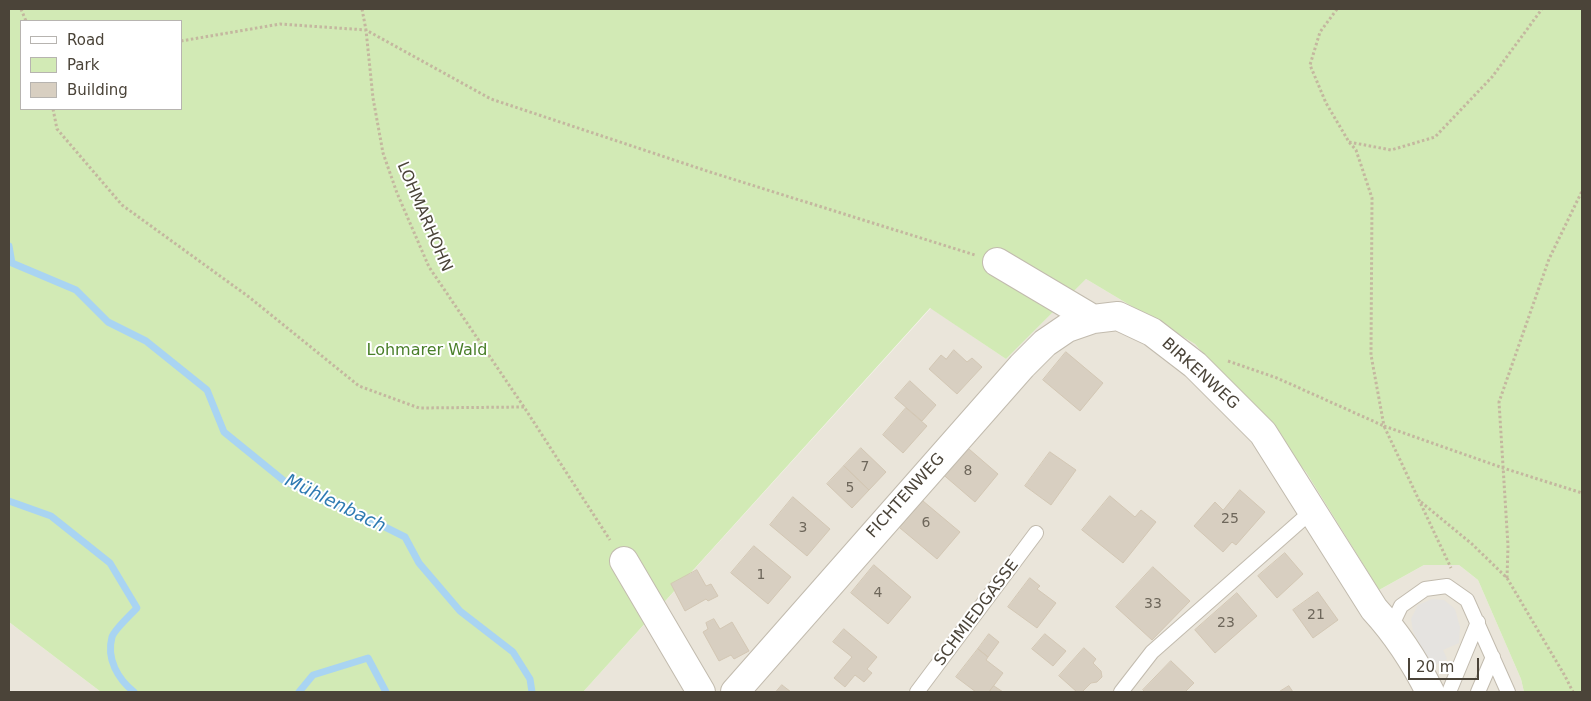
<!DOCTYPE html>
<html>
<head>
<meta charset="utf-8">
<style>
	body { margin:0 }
	#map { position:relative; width:1591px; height:701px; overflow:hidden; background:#f6f3ec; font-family:"DejaVu Sans",sans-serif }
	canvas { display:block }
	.frame { position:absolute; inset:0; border:10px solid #4b4439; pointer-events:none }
	.legend { position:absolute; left:20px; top:20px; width:162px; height:90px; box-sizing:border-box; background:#fff; border:1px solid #b7b4b0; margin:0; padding:6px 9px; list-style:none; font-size:15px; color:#4b4439 }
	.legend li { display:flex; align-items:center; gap:10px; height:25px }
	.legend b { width:25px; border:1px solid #b7b4b0 }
	.scale { position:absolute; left:1408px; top:658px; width:71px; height:22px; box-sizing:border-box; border:2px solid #4b4439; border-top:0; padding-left:6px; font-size:15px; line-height:18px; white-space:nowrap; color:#4b4439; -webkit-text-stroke:4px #fff; paint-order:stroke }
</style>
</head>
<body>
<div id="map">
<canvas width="1591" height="701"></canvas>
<div class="frame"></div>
<ul class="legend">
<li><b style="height:6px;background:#fff"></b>Road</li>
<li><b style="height:14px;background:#d2eab5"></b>Park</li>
<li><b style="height:14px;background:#d8cfc1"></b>Building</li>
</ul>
<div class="scale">20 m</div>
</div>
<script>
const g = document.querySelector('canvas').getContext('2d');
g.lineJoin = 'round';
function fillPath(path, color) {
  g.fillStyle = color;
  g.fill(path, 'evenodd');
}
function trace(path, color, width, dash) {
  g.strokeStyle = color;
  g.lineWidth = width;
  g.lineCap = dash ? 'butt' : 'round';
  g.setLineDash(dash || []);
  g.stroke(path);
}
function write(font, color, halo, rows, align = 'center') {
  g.font = font + ' "DejaVu Sans",sans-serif';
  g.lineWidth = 4;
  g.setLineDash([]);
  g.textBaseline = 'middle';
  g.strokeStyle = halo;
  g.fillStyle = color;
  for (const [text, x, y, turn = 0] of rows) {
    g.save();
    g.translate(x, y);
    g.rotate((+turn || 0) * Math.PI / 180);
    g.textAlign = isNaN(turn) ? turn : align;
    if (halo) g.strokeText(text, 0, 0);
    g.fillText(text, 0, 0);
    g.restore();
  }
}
const residential = new Path2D(`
	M1086,279L1195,344L1306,472L1379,590L1424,565H1459L1478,580L1521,679L1524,692H583L931,308L1006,359Z
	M9,622L101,692H9Z`);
const green = new Path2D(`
	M9,9H1582V692H1524L1521,679L1478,580L1459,565H1424L1379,590L1306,472L1195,344L1086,279L1006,359L930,308L583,692H101L9,622ZM21,21H181V109H21Z`);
const parking = new Path2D(`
	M1432,599L1444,600L1455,609L1460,627L1459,643L1443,650L1447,659L1430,668L1413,631L1411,619L1418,605Z`);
const stream = new Path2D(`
	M9,246L12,263L76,290L108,322L146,341L207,390L224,432L283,480L320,499L353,511L405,537L419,563L460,611L513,652L530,679L532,692
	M9,501L51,516L110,563L137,608C131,614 114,630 112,637C106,659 118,679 134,692
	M299,692L313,675L368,658L386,692`);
const building = new Path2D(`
	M954,350L967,362L972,358L982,367L957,394L929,369L941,355L946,359Z
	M1066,352L1103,383L1080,411L1043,380Z
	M910,381L936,405L922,421L895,398Z
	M906,408L927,426L903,453L883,435Z
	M962,443L998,474L975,502L939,471Z
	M861,448L886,472L869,490L844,466Z
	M1050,452L1076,470L1051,505L1025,486Z
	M844,466L869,490L852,508L827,484Z
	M1240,490L1265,512L1236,545L1232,542L1223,552L1194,526L1215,502L1223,510Z
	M1110,496L1135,517L1141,510L1156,522L1123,563L1082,530Z
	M793,497L830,529L807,556L770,525Z
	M923,501L960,532L937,559L900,528Z
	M754,546L791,577L768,604L731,573Z
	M1285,553L1303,574L1277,598L1258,576Z
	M874,565L911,597L888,624L851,593Z
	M1153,567L1190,601L1152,640L1116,607Z
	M697,570L706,586L711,584L718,596L708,601L706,599L685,611L671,584Z
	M1030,578L1040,586L1037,589L1056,603L1037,628L1008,607Z
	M1318,592L1338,620L1313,638L1293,610Z
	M1237,593L1257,616L1215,653L1195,630Z
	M714,619L720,629L732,622L749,651L734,659L731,655L719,661L703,632L708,629L706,623Z
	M844,629L877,657L867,669L872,673L864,682L855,675L845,687L834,678L852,657L833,642Z
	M989,634L999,642L988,657L978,649Z
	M1045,634L1066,651L1053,666L1032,649Z
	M1084,648L1096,659L1093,663L1101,671L1102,677L1097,682L1091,683L1082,692H1077L1059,676Z
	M978,649L988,657L986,660L1003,673L989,692H976L956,677Z
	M1171,661L1194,683L1185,692H1145L1143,690Z
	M782,685L791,692H776Z
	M994,686L1003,692H989Z
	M1289,686L1293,692H1279Z`);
const path = new Path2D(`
	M21,9L26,21
	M362,9L366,30L373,98L383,153L397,193L429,267L524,407L610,540
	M1337,9L1320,32L1310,65L1326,103L1349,142L1356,150L1372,198L1371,355L1384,426L1503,468L1582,493
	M181,41L280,24L366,30L491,99L710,172L975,255
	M53,109L57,129L122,205L249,297L359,386L419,408L524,407
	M1349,142L1391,150L1435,137L1492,77L1542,9
	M1228,361L1277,378L1384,426L1451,568
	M1421,502L1472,544L1507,578L1565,676L1573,692
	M1507,578L1508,546L1499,402L1549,259L1582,191`);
const lane = new Path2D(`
	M1391,627L1401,606L1425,589L1447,586L1467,600L1508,692
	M917,692L1036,533
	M1121,692L1152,652L1313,510
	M1449,692L1478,622
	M1478,692L1493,657`);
const street = new Path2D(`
	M997,262L1093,319L1118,316L1152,332L1195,365L1263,433L1374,609C1397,634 1415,662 1430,692
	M624,561L701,692
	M735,692L1022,366L1045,343L1067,328L1093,319`);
const numberNames = [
	["7",865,467],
	["8",968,471],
	["5",850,488],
	["25",1230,519],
	["6",926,523],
	["3",803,528],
	["1",761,575],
	["4",878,593],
	["33",1153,604],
	["21",1316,615],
	["23",1226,623]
];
const streetNames = [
	["LOHMARHOHN",424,217,67],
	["BIRKENWEG",1200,374,42],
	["FICHTENWEG",906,496,-48],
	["SCHMIEDGASSE",977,613,-53]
];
const parkNames = [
	["Lohmarer Wald",427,351]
];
const waterNames = [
	["Mühlenbach",335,504,26]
];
fillPath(residential, '#eae5da');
fillPath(green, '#d2eab5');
fillPath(parking, '#e5e3e0');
trace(stream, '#a9d4f2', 7);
fillPath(building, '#d8cfc1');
trace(building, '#d3c7b4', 1);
trace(lane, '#c2bbae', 16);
trace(street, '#c2bbae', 30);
trace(path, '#c4b79f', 3, [2.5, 2.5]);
trace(lane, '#fff', 14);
trace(street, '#fff', 28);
write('14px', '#6e675b', null, numberNames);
write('16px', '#4b4439', '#fff', streetNames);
write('16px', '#4a7f2a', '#fff', parkNames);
write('italic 18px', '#2e7ab2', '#fff', waterNames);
</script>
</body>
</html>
